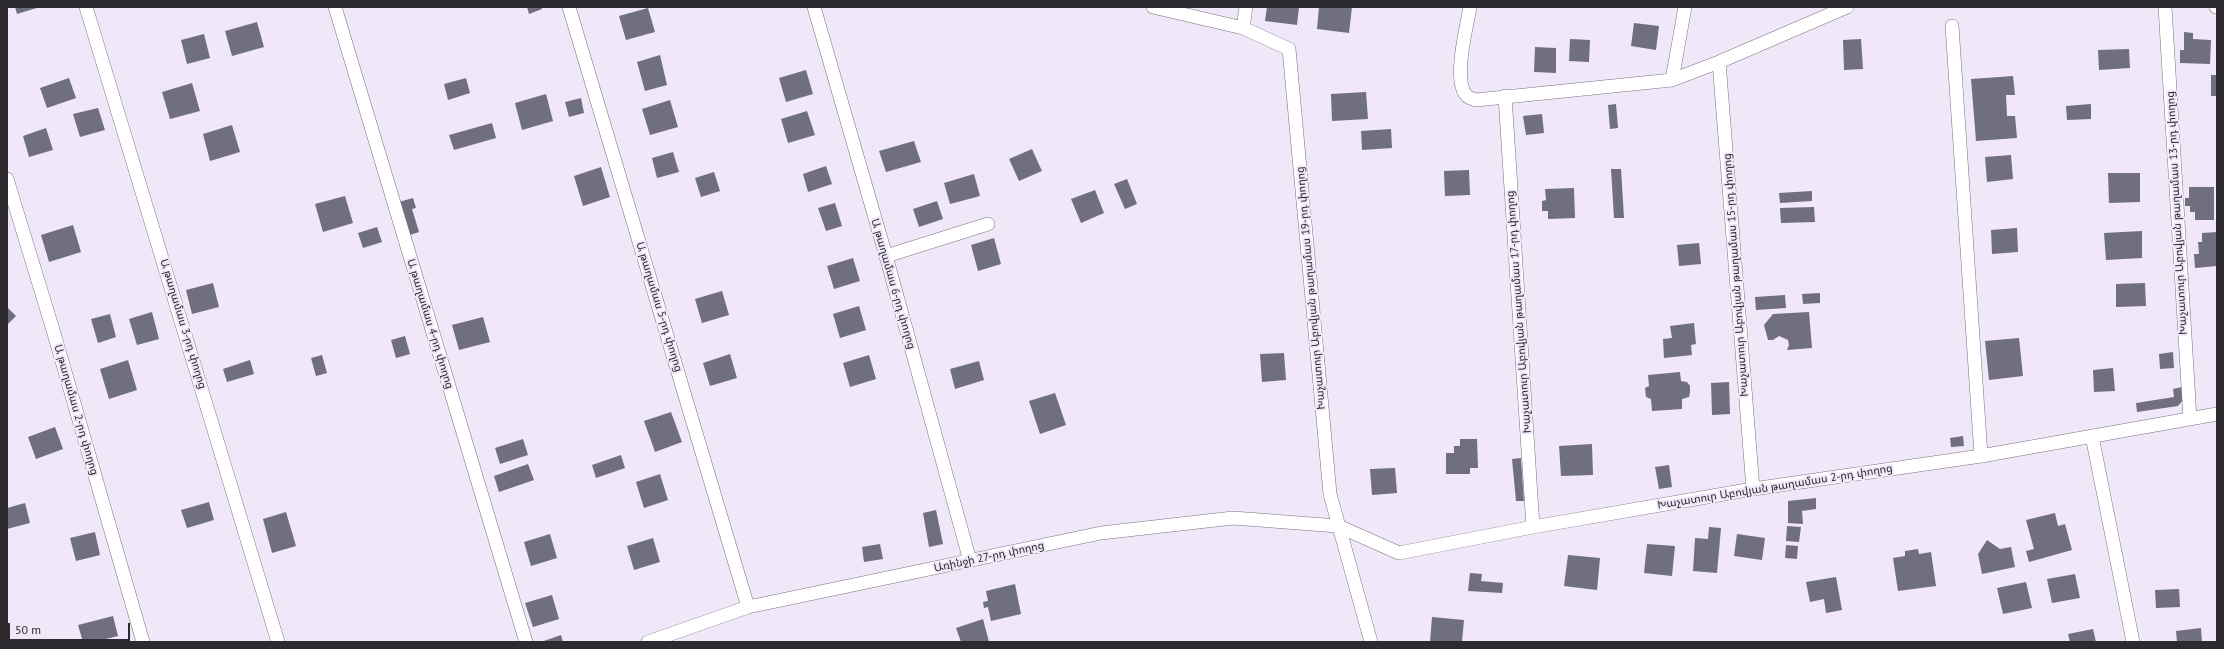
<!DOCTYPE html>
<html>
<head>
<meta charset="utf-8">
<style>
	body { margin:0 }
	#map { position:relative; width:2224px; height:649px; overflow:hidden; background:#f0e7f8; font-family:"PT Sans",sans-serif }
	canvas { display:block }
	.frame { position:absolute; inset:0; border:8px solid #2d2a30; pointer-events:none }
	.scale { position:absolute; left:8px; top:623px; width:122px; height:18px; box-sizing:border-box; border:2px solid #2d2a30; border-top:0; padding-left:5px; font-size:12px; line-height:14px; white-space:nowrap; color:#2d2a30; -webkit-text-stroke:3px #f0e7f8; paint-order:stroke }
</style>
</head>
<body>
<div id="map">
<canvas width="2224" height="649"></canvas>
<div class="frame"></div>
<div class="scale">50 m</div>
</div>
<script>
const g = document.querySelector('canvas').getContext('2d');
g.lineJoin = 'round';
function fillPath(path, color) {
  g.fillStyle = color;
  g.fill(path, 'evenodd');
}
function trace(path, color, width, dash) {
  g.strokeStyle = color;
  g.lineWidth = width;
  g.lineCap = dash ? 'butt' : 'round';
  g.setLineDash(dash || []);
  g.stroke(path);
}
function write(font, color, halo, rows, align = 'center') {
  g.font = font + ' "PT Sans","Noto Sans Armenian",sans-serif';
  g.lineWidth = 4;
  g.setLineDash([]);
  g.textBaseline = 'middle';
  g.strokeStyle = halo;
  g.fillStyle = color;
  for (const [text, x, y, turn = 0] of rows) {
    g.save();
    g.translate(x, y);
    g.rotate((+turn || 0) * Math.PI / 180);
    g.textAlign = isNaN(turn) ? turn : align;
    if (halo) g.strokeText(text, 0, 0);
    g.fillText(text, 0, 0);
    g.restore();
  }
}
const building = new Path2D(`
	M15,7H40L17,14Z
	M527,7H541L542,9L529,14Z
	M1267,7H1299L1297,25L1265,21Z
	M1319,7H1352L1349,33L1317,29Z
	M648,8L655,32L626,40L619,16Z
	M257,22L264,47L232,56L225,31Z
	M1634,23L1659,26L1656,50L1631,46Z
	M2184,32L2193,33V39L2211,40L2210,64L2180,63V50H2184Z
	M204,34L210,58L187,64L181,40Z
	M1570,39L1590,40L1589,62L1569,61Z
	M1861,39L1863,69L1844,70L1843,40Z
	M1535,47L1556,48V73L1534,72Z
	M2129,49L2130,68L2099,70L2098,50Z
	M660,55L667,85L645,91L637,62Z
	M806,70L813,94L786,102L779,78Z
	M2211,75H2217V96H2211Z
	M2013,76L2015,95H2006L2007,116H2015L2017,138L1976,141L1971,79Z
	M69,78L76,98L47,108L40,88Z
	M466,78L470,93L448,100L444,84Z
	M192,83L200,111L170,119L162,92Z
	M1366,92L1368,119L1332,121L1331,94Z
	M546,94L553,121L522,130L515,103Z
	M581,98L584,113L569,117L565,102Z
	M670,100L678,127L650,135L642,109Z
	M1616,104L1618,128L1610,129L1608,105Z
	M2091,104V119L2067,120L2066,106Z
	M98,108L105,130L80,137L73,114Z
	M807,111L815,135L788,143L781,119Z
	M1542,114L1544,133L1526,135L1523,116Z
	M492,123L496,138L454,150L449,135Z
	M232,125L240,152L210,161L203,134Z
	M46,128L53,150L29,157L23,136Z
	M1391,129L1392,148L1362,150L1361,131Z
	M914,141L921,162L886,172L879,151Z
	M1032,149L1042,171L1019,181L1009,159Z
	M673,152L679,172L657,178L652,158Z
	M2011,155L2013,179L1987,182L1985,157Z
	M826,166L832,184L808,192L803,174Z
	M601,167L610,197L583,206L574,176Z
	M1611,169H1621L1624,218H1614Z
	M1469,170L1470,195L1445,196L1444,171Z
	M714,172L720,191L701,197L695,178Z
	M2108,173H2140V202L2109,203Z
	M974,174L980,196L950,204L944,183Z
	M1127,179L1137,204L1125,209L1114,184Z
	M2189,187H2214V220H2195V212H2190V206H2185V198H2189Z
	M1574,188L1575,218L1548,219V211H1542V201L1546,200L1545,189Z
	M1095,190L1104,213L1081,223L1071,199Z
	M1812,191V201L1780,203L1779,193Z
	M345,196L353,223L323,232L315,204Z
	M413,198L416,208L412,209L419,232L410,235L399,202Z
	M937,201L943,219L919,227L913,209Z
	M835,203L842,226L826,231L818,208Z
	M1814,207L1815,222L1781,223L1780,208Z
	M73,225L81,252L49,262L41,235Z
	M377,227L382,242L363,248L358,233Z
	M2017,228L2018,252L1992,254L1991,230Z
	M2142,231V258L2106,260L2104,233Z
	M2217,232V266L2195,268L2194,254H2199L2198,242H2202V233Z
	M994,238L1001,264L978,271L971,245Z
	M1699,243L1701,264L1679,266L1677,245Z
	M853,258L860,281L834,289L827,266Z
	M213,283L219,307L192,314L186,290Z
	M2145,283L2146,306L2116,307V284Z
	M722,291L729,315L702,323L695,299Z
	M1820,293V303L1803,304L1802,294Z
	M1785,295L1786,308L1756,310L1755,297Z
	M859,306L866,330L840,338L833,314Z
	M7,307L16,316L7,325Z
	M152,312L159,339L137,345L129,319Z
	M1809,312L1812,348L1787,350L1789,345L1788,340L1779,336L1773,340H1768L1764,325L1773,314Z
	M110,314L116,337L98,343L91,319Z
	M483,317L490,342L459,350L452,325Z
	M1694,323L1696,344L1691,345L1692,355L1664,358L1663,339L1672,338L1670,326Z
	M405,336L410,354L396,358L391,340Z
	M2019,338L2023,376L1989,380L1985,341Z
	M2173,352L2174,368L2160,369L2159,354Z
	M1284,353L1286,380L1262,382L1260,354Z
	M730,354L737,378L710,386L703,363Z
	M322,355L327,373L316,376L311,358Z
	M869,355L876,379L850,387L843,363Z
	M128,360L137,390L109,399L100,369Z
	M250,360L254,374L227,382L223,369Z
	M979,361L984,380L955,389L950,369Z
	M2113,368L2115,391L2094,392L2093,370Z
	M1680,372L1681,381L1687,382L1690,386V392L1689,397L1682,399V409L1652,411L1651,399L1646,397L1645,388L1649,386L1648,375Z
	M1729,382L1730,414L1712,415L1711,383Z
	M2182,387L2184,399L2178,406L2137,412L2136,403L2174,397L2173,389Z
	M1055,393L1066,425L1040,434L1029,401Z
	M671,412L682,442L655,452L644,421Z
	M55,427L63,449L36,459L28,437Z
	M1963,436L1964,446L1951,447L1950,438Z
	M523,439L528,455L500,464L495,448Z
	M1460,439H1477L1478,468H1470V474H1446V453H1454V446H1460Z
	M1592,444L1593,475L1561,476L1559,446Z
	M621,455L625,468L596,478L592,465Z
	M1521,458L1524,501H1516L1512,459Z
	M528,464L534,480L499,492L494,476Z
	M1669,465L1672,487L1659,489L1655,467Z
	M1395,468L1397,493L1372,495L1370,469Z
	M660,474L668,500L644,508L636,482Z
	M1816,498V509L1802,511L1803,524L1788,523V501Z
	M209,502L214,520L187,528L181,510Z
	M25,503L30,523L7,529V508Z
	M936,510L943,544L929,547L923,513Z
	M286,512L296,546L272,553L263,519Z
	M2055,513L2058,526L2065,524L2072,550L2029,562L2026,551L2034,549L2026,520Z
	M1787,526L1801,527L1799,542L1786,541Z
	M1709,527L1721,528L1717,573L1693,571L1695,538L1708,539Z
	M95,532L100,555L76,561L70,538Z
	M550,534L557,558L531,566L524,542Z
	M1737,534L1765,538L1762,560L1734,556Z
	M653,538L660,562L634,570L627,546Z
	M1987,540L2000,549L2011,547L2015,567L1982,574L1978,554Z
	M880,544L883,559L864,562L862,547Z
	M1647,544L1675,546L1672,576L1644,573Z
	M1786,545L1798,546L1797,559L1785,558Z
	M1918,549L1919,554L1931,552L1936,586L1898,591L1893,558L1905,556V551Z
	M1568,555L1600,558L1597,590L1564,586Z
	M1470,573L1482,574L1481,581L1503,583L1502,593L1468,591Z
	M2075,574L2080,598L2052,603L2047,579Z
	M1836,577L1842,610L1826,613L1824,599L1810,602L1806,582Z
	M2026,582L2032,608L2003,614L1997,588Z
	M1015,584L1021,614L991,621L988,607L984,608L983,602L988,601L986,591Z
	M2179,589L2180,607L2156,608L2155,590Z
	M552,595L559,619L533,627L525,603Z
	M113,616L118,636L93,642H83L78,625Z
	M1432,617L1464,620L1462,642H1430Z
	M983,619L989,642H961L956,628Z
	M2201,628L2202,642H2177L2176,631Z
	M2093,629L2096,642H2070L2068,634Z
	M561,635L563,642H541Z`);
const minor = new Path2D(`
	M86,7L278,642
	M335,7L526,642
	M569,7L748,607
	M814,7L886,256L970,561
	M1153,7L1243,28L1289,49L1330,494L1371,642
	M1470,7C1467,26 1452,82 1467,96C1469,98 1473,99 1476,100L1672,80L1719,62L1847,7
	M2165,7L2190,419
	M2216,7H2217
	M1952,26L1981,456
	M1243,28L1246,7
	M1719,62L1753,489
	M1672,80L1685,7
	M1505,96L1533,527
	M7,179L53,330L143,642
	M886,256L988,224
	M2092,436L2133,642
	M648,642L748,607L1101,533L1233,518L1338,526L1399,553L1533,527L1753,489L1981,456L2217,414`);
const streetNames = [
	["Խաչատուր Աբովյան թաղամաս 13-րդ փողոց",2177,213,-93],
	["Խաչատուր Աբովյան թաղամաս 15-րդ փողոց",1736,275,-94],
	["Ա թաղամաս 6-րդ փողոց",893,284,74],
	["Խաչատուր Աբովյան թաղամաս 19-րդ փողոց",1311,288,-95],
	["Ա թաղամաս 5-րդ փողոց",659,307,73],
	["Խաչատուր Աբովյան թաղամաս 17-րդ փողոց",1519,312,-94],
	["Ա թաղամաս 3-րդ փողոց",183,324,73],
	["Ա թաղամաս 4-րդ փողոց",430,324,73],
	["Ա թաղամաս 2-րդ փողոց",76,410,74],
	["Խաչատուր Աբովյան թաղամաս 2-րդ փողոց",1775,487,-9],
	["Առինջի 27-րդ փողոց",989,557,-12]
];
fillPath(building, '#706f7f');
trace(minor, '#7a7281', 14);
trace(minor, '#fff', 13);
write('11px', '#2d2a30', '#f0e7f8', streetNames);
</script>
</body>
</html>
